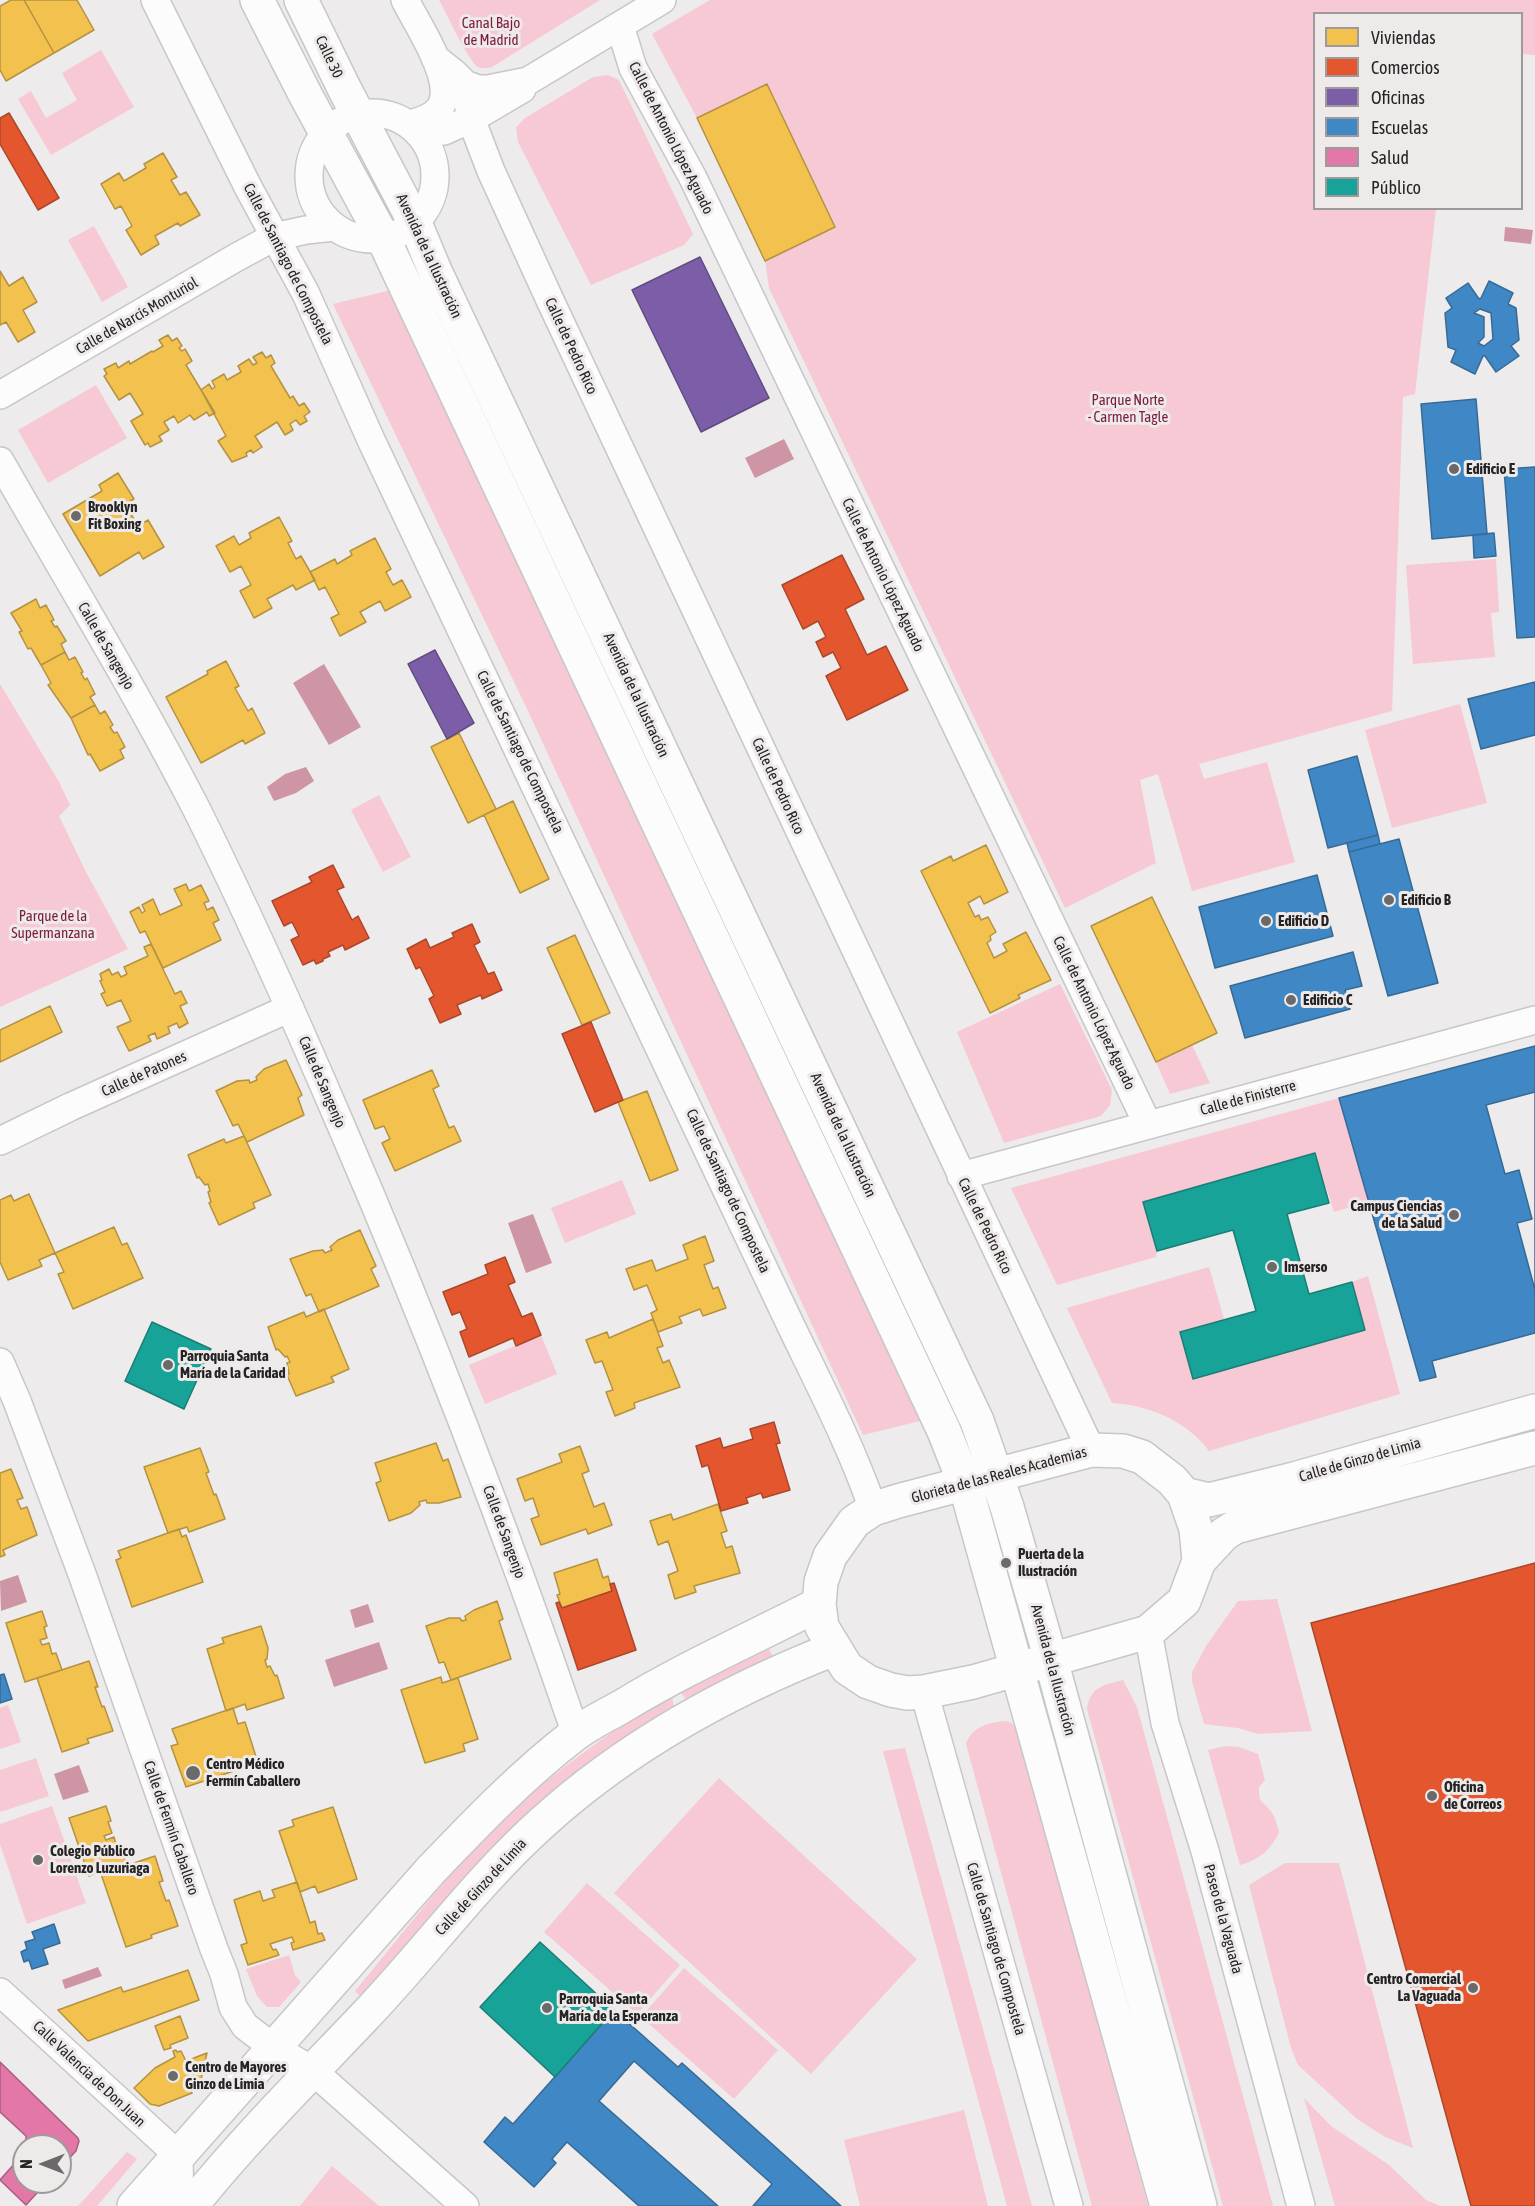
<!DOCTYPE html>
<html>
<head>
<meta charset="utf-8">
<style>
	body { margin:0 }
	#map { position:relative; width:1535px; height:2206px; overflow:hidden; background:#edebeb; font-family:"Asap Condensed",sans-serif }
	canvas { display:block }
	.legend { position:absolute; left:1313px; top:12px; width:210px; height:198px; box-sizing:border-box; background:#eeeaea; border:2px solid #9e9a9b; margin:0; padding:8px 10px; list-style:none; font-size:18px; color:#252324 }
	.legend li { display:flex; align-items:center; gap:12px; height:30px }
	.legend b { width:30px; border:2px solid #9e9a9b }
	.north { position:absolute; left:12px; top:2134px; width:60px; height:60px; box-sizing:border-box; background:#eeeaea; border:2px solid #9e9a9b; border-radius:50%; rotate:270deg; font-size:16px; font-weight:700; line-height:24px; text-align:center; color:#252324 }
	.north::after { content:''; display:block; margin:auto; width:21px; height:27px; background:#6b696a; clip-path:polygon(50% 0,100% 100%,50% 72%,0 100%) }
</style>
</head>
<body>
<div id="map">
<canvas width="1535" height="2206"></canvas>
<ul class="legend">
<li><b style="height:16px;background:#f2c14e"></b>Viviendas</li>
<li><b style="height:16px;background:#e4572e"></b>Comercios</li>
<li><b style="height:16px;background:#7b5ea7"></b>Oficinas</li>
<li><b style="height:16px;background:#3f88c5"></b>Escuelas</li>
<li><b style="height:16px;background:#e377a8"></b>Salud</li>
<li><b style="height:16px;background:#17a398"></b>Público</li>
</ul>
<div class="north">N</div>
</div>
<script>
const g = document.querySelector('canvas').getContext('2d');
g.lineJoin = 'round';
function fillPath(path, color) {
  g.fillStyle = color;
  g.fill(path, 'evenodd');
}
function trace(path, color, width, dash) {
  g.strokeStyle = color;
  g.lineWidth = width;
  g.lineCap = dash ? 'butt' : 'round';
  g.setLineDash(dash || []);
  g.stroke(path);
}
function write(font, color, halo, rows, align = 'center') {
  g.font = font + ' "Asap Condensed",sans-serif';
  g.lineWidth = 6;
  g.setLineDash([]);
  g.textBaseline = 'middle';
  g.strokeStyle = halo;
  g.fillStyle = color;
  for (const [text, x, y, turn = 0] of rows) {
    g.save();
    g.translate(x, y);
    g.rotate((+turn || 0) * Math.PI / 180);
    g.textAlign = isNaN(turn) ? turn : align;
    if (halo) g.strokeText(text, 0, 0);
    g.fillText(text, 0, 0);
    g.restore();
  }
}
const green = new Path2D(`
	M439,0H600L492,67C488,68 482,69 478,67C468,61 446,12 439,0Z
	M710,0H1535V55L1522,54V14H1314V208L1436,209L1415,394L1403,397L1392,711L1199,764L1204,779L1267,762L1295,862L1192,891L1158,774L1140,780L1156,863L1065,908L769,288L765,261L835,227L768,85L697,118L652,34Z
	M101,50L134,107L51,155L18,99L31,91L46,118L77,100L62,73Z
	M608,75L619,80L693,234L684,245L591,285L518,142L516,127L525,118L593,77Z
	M94,226L128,287L102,302L68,240Z
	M391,290L627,799L924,1420L863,1435L528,711L333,304Z
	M96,385L127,438L48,483L18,430Z
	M1496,559L1499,612L1491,613L1495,657L1413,664L1406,565Z
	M0,684L59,782L70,805L59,816L86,872L128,949L0,1007Z
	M1460,704L1487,803L1392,828L1365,730Z
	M379,795L411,857L383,872L351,810Z
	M1060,984L1112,1090L1110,1105L1101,1116L1004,1143L957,1032Z
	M1192,1045L1210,1083L1170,1094L1156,1062Z
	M1339,1098L1368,1202L1334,1212L1315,1153L1143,1202L1157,1251L1156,1257L1057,1285L1011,1188Z
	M622,1180L636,1214L565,1243L551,1208Z
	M1209,1267L1224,1319L1180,1332L1193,1379L1365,1330L1352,1282L1368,1276L1400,1394L1209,1451C1187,1421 1149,1405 1112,1403L1067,1308Z
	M541,1335L557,1374L485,1404L469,1365Z
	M1277,1599L1312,1731L1258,1734L1238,1728L1204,1724L1192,1681V1672L1206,1646L1238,1601Z
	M768,1647L773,1657L686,1700L680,1691Z
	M1123,1680L1137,1707L1273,2206H1223L1087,1709C1090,1687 1103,1685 1123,1680Z
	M672,1695L674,1708L361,1997L355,1991C395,1943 433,1893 475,1848C532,1787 600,1737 672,1695Z
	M8,1705L21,1742L0,1749V1708Z
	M1007,1721L1017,1726L1148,2206H1092L966,1744C972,1726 990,1722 1007,1721Z
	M1226,1746L1239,1747L1258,1754L1265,1780L1259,1787C1258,1806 1265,1801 1272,1813C1276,1818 1277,1826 1279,1832C1271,1850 1259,1860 1240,1865L1208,1750Z
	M905,1748L1032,2206H1007L883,1751Z
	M36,1758L49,1796L0,1812V1770Z
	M719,1778L917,1959L811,2074L614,1893Z
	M52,1806L86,1903L27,1924L0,1844V1824Z
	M1285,1863H1339L1413,2148L1385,2137L1357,2119L1298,2065L1291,2048L1249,1885Z
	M587,1883L680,1965L637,2014L544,1932Z
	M289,1955L295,1975L301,1982L279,2007H267L257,1996L246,1969Z
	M684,1968L778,2050L734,2099L641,2017Z
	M1304,2098L1331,2126L1389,2165L1426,2200L1440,2206H1335Z
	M964,2110L988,2206H860L844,2140Z
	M127,2152L137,2159L97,2206H78Z
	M332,2166L379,2206H300Z`);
const water = new Path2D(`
	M1505,227L1533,230L1531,244L1504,241Z
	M784,439L794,459L755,478L745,458Z
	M324,664L361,727L329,745L293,683Z
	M306,767L314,781L296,793L274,801L267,787L285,774Z
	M533,1214L552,1263L526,1273L508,1223Z
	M18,1575L27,1602L1,1611L0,1581Z
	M368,1604L374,1622L355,1628L350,1610Z
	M379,1642L388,1669L334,1687L325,1660Z
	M79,1765L89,1792L63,1800L54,1774Z
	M98,1967L102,1976L65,1989L62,1980Z`);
const homes = new Path2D(`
	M11,0H24L54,53L6,81L0,70V6Z
	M24,0H77L94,30L54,53Z
	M767,84L835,227L765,261L697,118Z
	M163,153L177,177L171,180L180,195L186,192L200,215L180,226L178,223L155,236L159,244L141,255L126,230L132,226L121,206L115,209L101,184L119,173L124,181L146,168L144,164Z
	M0,271L9,286L23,277L37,302L23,310L35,332L18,342L6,322L0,325Z
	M168,335L172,341L177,338L182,346L179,348L182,351L185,349L192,361L186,365L215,413L209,416L207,412L194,420L190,415L178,423L174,416L164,422L169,430L159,436L162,441L150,447L148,443L145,445L131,421L143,414L130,393L119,400L104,376L107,374L104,369L116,363L118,368L129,361L130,364L152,351L153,352L163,346L159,340Z
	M262,352L266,358L271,355L275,363L271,366L290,398L293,396L299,406L304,403L310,412L304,416L307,421L300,425L296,420L290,424L293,430L285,435L277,422L255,436L262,447L253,453L251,450L246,453L247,456L232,462L218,441L226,436L201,390L209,384L212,389L215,387L212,381L224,374L227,380L241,372L238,366L249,359L253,365L257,363L253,357Z
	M118,473L134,499L125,504L138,526L148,520L164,547L143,559L139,552L100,576L63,514L102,491L99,485Z
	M279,517L292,541L288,543L296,559L301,556L315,580L296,590L293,585L267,599L272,608L254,618L240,591L251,585L241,566L230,572L216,546L234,536L239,545L251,538L249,533Z
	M375,538L391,569L386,572L393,585L402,580L411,597L385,611L380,601L360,612L366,622L340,636L331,618L339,614L325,587L319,590L310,572L335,559L337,564L352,555L350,551Z
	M36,599L40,608L46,605L54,620L51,621L55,627L57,626L66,641L61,644L65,652L41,665L31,648L28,649L19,632L22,631L11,613Z
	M65,652L69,660L75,657L83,672L81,673L85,680L87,678L95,694L90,697L95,705L71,718L48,685L51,683L41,665Z
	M226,661L239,686L235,688L248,711L252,708L265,733L245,744L243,740L201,763L166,697L208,674L207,671Z
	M95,705L100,714L105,711L113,725L110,727L114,733L117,732L125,747L120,750L124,758L100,771L90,754L88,755L71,718Z
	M459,733L496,809L468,823L431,747Z
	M513,801L549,879L520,893L484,815Z
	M986,845L1008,892L984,904L980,896L968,903L975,917L979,915L981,920L988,917L996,932L990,936L991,940L987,943L994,958L1007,951L1003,944L1026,932L1051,980L1018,995L1020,998L990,1013L921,871L951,856L953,861Z
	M186,884L189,891L201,885L209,901L204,903L207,910L213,907L219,920L213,923L221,940L163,968L145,931L140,933L130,912L139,907L142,913L145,911L142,905L153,899L160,915L182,905L174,889Z
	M1152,897L1217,1033L1156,1062L1091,926Z
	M575,935L610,1013L582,1025L547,948Z
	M151,944L175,994L181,991L187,1003L180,1006L188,1023L179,1028L177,1023L168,1027L170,1033L157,1039L155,1033L148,1036L151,1041L129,1051L117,1027L131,1021L121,1000L107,1006L101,994L105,992L100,981L102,980L100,974L109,969L112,975L118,972L121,977L127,974L124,967L148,956L144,947Z
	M50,1006L62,1032L0,1062V1030Z
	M286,1060L302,1095L298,1098L304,1115L247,1142L238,1124L233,1126L216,1091L237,1081L249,1080L250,1083L257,1080L256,1077L264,1069Z
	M432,1070L439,1086L433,1089L449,1128L454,1126L461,1141L395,1171L382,1143L390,1139L384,1126L375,1129L363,1100Z
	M647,1091L678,1170L650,1181L618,1102Z
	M244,1136L271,1195L253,1203L255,1208L219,1225L209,1203L211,1202L208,1192L210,1191L208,1184L205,1185L199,1177L197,1178L188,1155L224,1139L226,1143Z
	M29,1194L55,1253L39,1260L42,1266L8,1280L0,1262V1200L11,1195L14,1201Z
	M114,1227L122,1245L127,1243L143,1278L73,1309L58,1274L64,1272L55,1253Z
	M360,1230L376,1266L371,1269L379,1286L319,1312L311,1294L306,1296L290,1259L313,1251L323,1250L325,1253L332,1250L330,1247L338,1240Z
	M705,1236L714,1261L704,1265L713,1289L718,1287L726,1308L703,1316L700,1309L679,1317L682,1323L658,1332L651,1313L657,1310L647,1285L634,1290L626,1269L652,1260L656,1271L688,1259L683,1245Z
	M324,1309L349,1369L331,1377L334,1382L296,1396L287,1375L289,1374L287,1363L290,1362L287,1356L285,1357L278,1349L276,1350L268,1327L304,1312L306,1317Z
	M653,1319L663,1346L657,1348L663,1363L669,1360L680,1387L634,1403L635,1408L615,1416L606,1392L613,1390L602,1361L595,1363L586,1340L607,1332L609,1338Z
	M436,1443L443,1461L448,1459L461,1497L439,1503H427L426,1500L419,1502L420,1505L411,1513L389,1521L376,1483L381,1481L375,1463Z
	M580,1446L589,1471L582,1474L594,1507L604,1503L612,1525L588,1534L586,1529L541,1545L531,1519L539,1516L533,1498L525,1501L517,1479L562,1462L559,1454Z
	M200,1448L209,1472L206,1473L214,1495L216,1494L225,1519L189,1532L187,1527L168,1533L144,1467Z
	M11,1469L23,1498L17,1500L21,1509L27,1507L37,1535L3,1550L5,1555L0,1557V1473Z
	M718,1504L727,1531L721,1533L726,1548L732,1546L740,1573L694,1586L696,1592L675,1599L668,1575L678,1571L668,1541L658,1545L650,1521L671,1514L673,1520Z
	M179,1529L182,1537L186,1535L203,1582L132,1607L116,1560L121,1558L118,1551Z
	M597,1559L603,1578L608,1576L612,1591L562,1608L557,1595L560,1594L554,1573Z
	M497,1601L503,1619L499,1621L511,1659L451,1680L444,1662L439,1663L426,1626L449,1618H460L462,1621L466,1620L465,1616L474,1610Z
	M42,1611L47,1626L44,1627L47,1638L40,1640L42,1645L49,1643L52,1654L56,1653L62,1670L25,1682L6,1623Z
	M261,1626L268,1648L267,1659L265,1660L267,1667L270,1666L275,1676L277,1675L284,1698L247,1710L245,1704L226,1711L207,1649L224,1643L222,1638Z
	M89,1661L98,1687H95L102,1707L104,1706L113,1731L87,1739L89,1743L62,1752L37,1678Z
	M441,1677L442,1683L458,1678L478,1739L463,1744L465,1751L425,1763L401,1690Z
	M233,1708L238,1724L245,1722L258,1763L186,1787L171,1746L178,1744L172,1729Z
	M106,1806L111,1821L108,1822L112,1833L104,1836L106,1840L114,1837L117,1848L120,1847L127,1865L101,1874L100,1872L89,1876L69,1818Z
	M333,1807L357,1879L318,1893L315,1886L300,1892L279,1831L294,1826L292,1820Z
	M155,1856L163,1881L159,1882L166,1901L169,1900L178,1926L151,1935L152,1938L126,1947L101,1874Z
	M297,1882L310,1923L315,1921L318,1934L322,1933L325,1940L293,1950L291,1943L294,1942L292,1937L270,1944L273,1950L276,1949L279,1955L248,1965L241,1945L247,1943L234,1900L260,1891L263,1901L275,1897L272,1890Z
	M188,1970L199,2000L88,2041L58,2010L121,1987L123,1992L136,1988Z
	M180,2016L188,2038L170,2045L171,2048L164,2050L155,2026Z
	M176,2050L177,2052L181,2051L186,2061L207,2053L200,2084L191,2088L192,2093L159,2106L150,2104L134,2088L155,2068L175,2057L173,2051Z`);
const shops = new Path2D(`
	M9,113L59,198L38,210L0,144V118Z
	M842,555L864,599L845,609L867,655L886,646L908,690L847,720L826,676L841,668L833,652L823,657L816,642L826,637L818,621L803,629L782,585Z
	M333,865L344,887L337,890L352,920L358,916L369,938L345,950L343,945L328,952L330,956L323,959V961L316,964L314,960L303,965L291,940L299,936L292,922L284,926L272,901L312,882L309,877Z
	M472,924L480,942L474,945L488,974L494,972L502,990L482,999L481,995L457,1005L461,1014L440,1023L429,999L434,996L420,967L416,969L407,949L426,939L430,948L454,937L452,933Z
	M591,1022L623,1100L595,1112L562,1034Z
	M505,1257L515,1282L508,1285L522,1317L532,1313L541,1335L516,1346L513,1338L469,1357L460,1332L467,1329L460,1312L452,1315L443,1292L488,1274L485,1265Z
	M774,1422L780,1443L776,1444L790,1490L763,1498L761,1493L746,1498L748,1503L721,1511L708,1465L702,1467L696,1446L720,1438L723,1448L753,1439L750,1429Z
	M1535,1563V2206H1471L1311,1623Z
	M614,1583L636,1650L578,1670L556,1603L559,1602L562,1608L612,1591L610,1584Z`);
const offices = new Path2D(`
	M700,257L769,398L701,432L632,290Z
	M435,650L474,723L447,739L408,664Z`);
const schools = new Path2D(`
	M1489,281L1513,293L1508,304L1516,308L1519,340L1511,346L1519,356L1496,372L1485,356H1483L1475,374L1451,362L1456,350L1448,347L1445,313L1452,308L1446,298L1468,283L1479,299L1481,298ZM1480,309L1491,313L1493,339L1484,346L1478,343L1484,337V317L1474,313Z
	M1476,399L1487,534L1432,539L1421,404Z
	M1535,467V637L1517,638L1504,469Z
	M1494,533L1496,556L1474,558L1473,535Z
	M1535,682V735L1481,749L1468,699Z
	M1357,756L1378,835L1328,848L1308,770Z
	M1378,835L1380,844L1349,852L1347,843Z
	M1399,839L1438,983L1388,996L1349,852Z
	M1317,875L1333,936L1215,968L1199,907Z
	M1353,952L1362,986L1345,990L1350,1009L1245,1038L1230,986Z
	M1535,1046V1333L1432,1361L1436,1377L1420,1381L1339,1098Z
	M1535,1092V1290L1517,1223L1532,1219L1519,1170L1505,1174L1486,1105Z
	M4,1674L12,1699L0,1703V1675Z
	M54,1924L60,1943L43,1949L48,1964L32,1969L29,1960L24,1962L21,1952L27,1949L25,1942L35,1939L32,1932Z
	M614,2010L678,2067L682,2063L841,2206H753L772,2184L634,2061L599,2101L718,2206H639L567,2142L552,2159L556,2163L534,2187L484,2142L505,2117L513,2124Z`);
const health = new Path2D(`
	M0,2062L78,2138L79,2141L76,2151L60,2168V2146H26V2136L0,2112Z
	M24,2153V2182H47L26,2205L0,2180Z`);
const public = new Path2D(`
	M1315,1153L1329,1203L1287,1214L1309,1294L1352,1282L1365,1330L1193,1379L1180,1332L1256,1311L1233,1230L1157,1251L1143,1202Z
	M152,1322L211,1349L184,1409L125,1381Z
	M540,1942L614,2010L555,2077L480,2007Z`);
const minor = new Path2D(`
	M155,0L248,187L306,294L372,442L792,1328C821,1388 851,1446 873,1509
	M405,0C417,24 451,74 443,101C439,116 422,121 409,124
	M620,26L633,68L693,178L1148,1125
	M435,58L454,73L468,103L471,119L491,171L549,298L1091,1450
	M454,73L465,84L478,89H488L528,81L662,0
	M309 176a63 63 0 1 1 126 0a63 63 0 1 1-126 0Z
	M420,135L444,131L471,119L522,89
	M0,395L237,257L274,237L306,230L334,227
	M0,461C66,577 136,691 197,810C248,913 295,1018 340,1123C427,1324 505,1527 576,1734
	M0,1141L70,1107L290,1008
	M961,1176L1535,1020
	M0,1362L17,1401L82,1574L214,1949L224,1974L233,2007L245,2026L274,2048L312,2070L465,2206
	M1148,1632L1165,1723L1205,1851L1301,2206
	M924,1692L1069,2206
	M0,1992L178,2155C181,2176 180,2188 169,2206`);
const major = new Path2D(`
	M1091,1450L1123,1451L1142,1457L1172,1480L1184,1494L1196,1529L1199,1561L1184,1601L1148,1632L973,1682L924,1692L907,1693L891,1690L868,1682L847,1668L822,1627L819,1604L821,1582L830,1556L854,1522L873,1509L898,1501Z
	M1184,1494L1209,1500L1294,1479L1535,1411
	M1199,1561L1224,1534L1235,1527L1535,1448
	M134,2206L431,1870C476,1823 522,1775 574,1735C588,1724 605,1716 621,1707C685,1668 753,1638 819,1604
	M191,2206C245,2139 306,2078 365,2016C426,1952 478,1880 543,1822C628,1745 729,1690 834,1649`);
const highway = new Path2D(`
	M257,0L306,96L383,238L944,1431L965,1484L1167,2206
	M301,0L344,88L415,223L435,271L977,1421L1007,1507L1051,1660L1200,2206`);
const markers = [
	[1454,469,6,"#6b696a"],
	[76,516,6,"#6b696a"],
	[1389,900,6,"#6b696a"],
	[1266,921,6,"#6b696a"],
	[1291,1000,6,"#6b696a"],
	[1454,1215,6,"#6b696a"],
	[1272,1267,6,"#6b696a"],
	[168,1365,6,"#6b696a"],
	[1006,1563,6,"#6b696a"],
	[193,1773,8,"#6b696a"],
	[1432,1796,6,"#6b696a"],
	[38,1860,6,"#6b696a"],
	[1473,1988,6,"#6b696a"],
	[547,2008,6,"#6b696a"],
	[173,2076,6,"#6b696a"]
];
const parkNames = [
	["Canal Bajo",491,23],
	["de Madrid",491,40],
	["Parque Norte",1128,400],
	["- Carmen Tagle",1128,417],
	["Parque de la",53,916],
	["Supermanzana",53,933]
];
const streetNames = [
	["Calle 30",329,57,65],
	["Calle de Antonio López Aguado",671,138,63],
	["Avenida de la Ilustración",429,256,65],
	["Calle de Santiago de Compostela",288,264,63],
	["Calle de Narcís Monturiol",137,316,-30],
	["Calle de Pedro Rico",571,346,65],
	["Calle de Antonio López Aguado",883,575,64],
	["Calle de Sangenjo",106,646,60],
	["Avenida de la Ilustración",636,695,65],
	["Calle de Santiago de Compostela",520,752,64],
	["Calle de Pedro Rico",778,786,65],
	["Calle de Antonio López Aguado",1094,1013,64],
	["Calle de Patones",144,1074,-24],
	["Calle de Sangenjo",322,1082,67],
	["Calle de Finisterre",1248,1098,-15],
	["Avenida de la Ilustración",843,1135,65],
	["Calle de Santiago de Compostela",728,1191,65],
	["Calle de Pedro Rico",985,1226,64],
	["Calle de Ginzo de Limia",1360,1460,-16],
	["Glorieta de las Reales Academias",999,1475,-15],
	["Calle de Sangenjo",504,1532,70],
	["Avenida de la Ilustración",1053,1670,75],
	["Calle de Fermín Caballero",171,1828,71],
	["Calle de Ginzo de Limia",481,1887,-47],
	["Paseo de la Vaguada",1223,1919,75],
	["Calle de Santiago de Compostela",996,1949,74],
	["Calle Valencia de Don Juan",89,2074,43]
];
const poiNames = [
	["Edificio E",1466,469],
	["Brooklyn",88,507],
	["Fit Boxing",88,524],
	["Edificio B",1401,900],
	["Edificio D",1278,921],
	["Edificio C",1303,1000],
	["Campus Ciencias",1442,1206,"right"],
	["de la Salud",1442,1223,"right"],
	["Imserso",1284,1267],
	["Parroquia Santa",180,1356],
	["María de la Caridad",180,1373],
	["Puerta de la",1018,1554],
	["Ilustración",1018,1571],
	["Centro Médico",206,1764],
	["Fermín Caballero",206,1781],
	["Oficina",1444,1787],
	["de Correos",1444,1804],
	["Colegio Público",50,1851],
	["Lorenzo Luzuriaga",50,1868],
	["Centro Comercial",1461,1979,"right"],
	["La Vaguada",1461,1996,"right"],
	["Parroquia Santa",559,1999],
	["María de la Esperanza",559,2016],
	["Centro de Mayores",185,2067],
	["Ginzo de Limia",185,2084]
];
fillPath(green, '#f6c9d4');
fillPath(water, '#ce95a4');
fillPath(homes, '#f2c14e');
trace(homes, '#b49241', 1.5);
fillPath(shops, '#e4572e');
trace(shops, '#ab472b', 1.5);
fillPath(offices, '#7b5ea7');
trace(offices, '#614c80', 1.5);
fillPath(schools, '#3f88c5');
trace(schools, '#376a95', 1.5);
fillPath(health, '#e377a8');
trace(health, '#aa5e80', 1.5);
fillPath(public, '#17a398');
trace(public, '#1b7d75', 1.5);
trace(minor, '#c8c7c7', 30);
trace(major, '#c8c7c7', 36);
trace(highway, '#c8c7c7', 36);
trace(minor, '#fcfcfc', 27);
trace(major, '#fcfcfc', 33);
trace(highway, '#fcfcfc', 33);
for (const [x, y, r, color] of markers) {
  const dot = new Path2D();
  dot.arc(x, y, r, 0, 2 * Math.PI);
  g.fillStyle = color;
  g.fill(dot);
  trace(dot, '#eeeaea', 2);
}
write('15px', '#7c1b3e', '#eeeaea', parkNames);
write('15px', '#252324', '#eeeaea', streetNames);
write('bold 15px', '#252324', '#eeeaea', poiNames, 'left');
</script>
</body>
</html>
